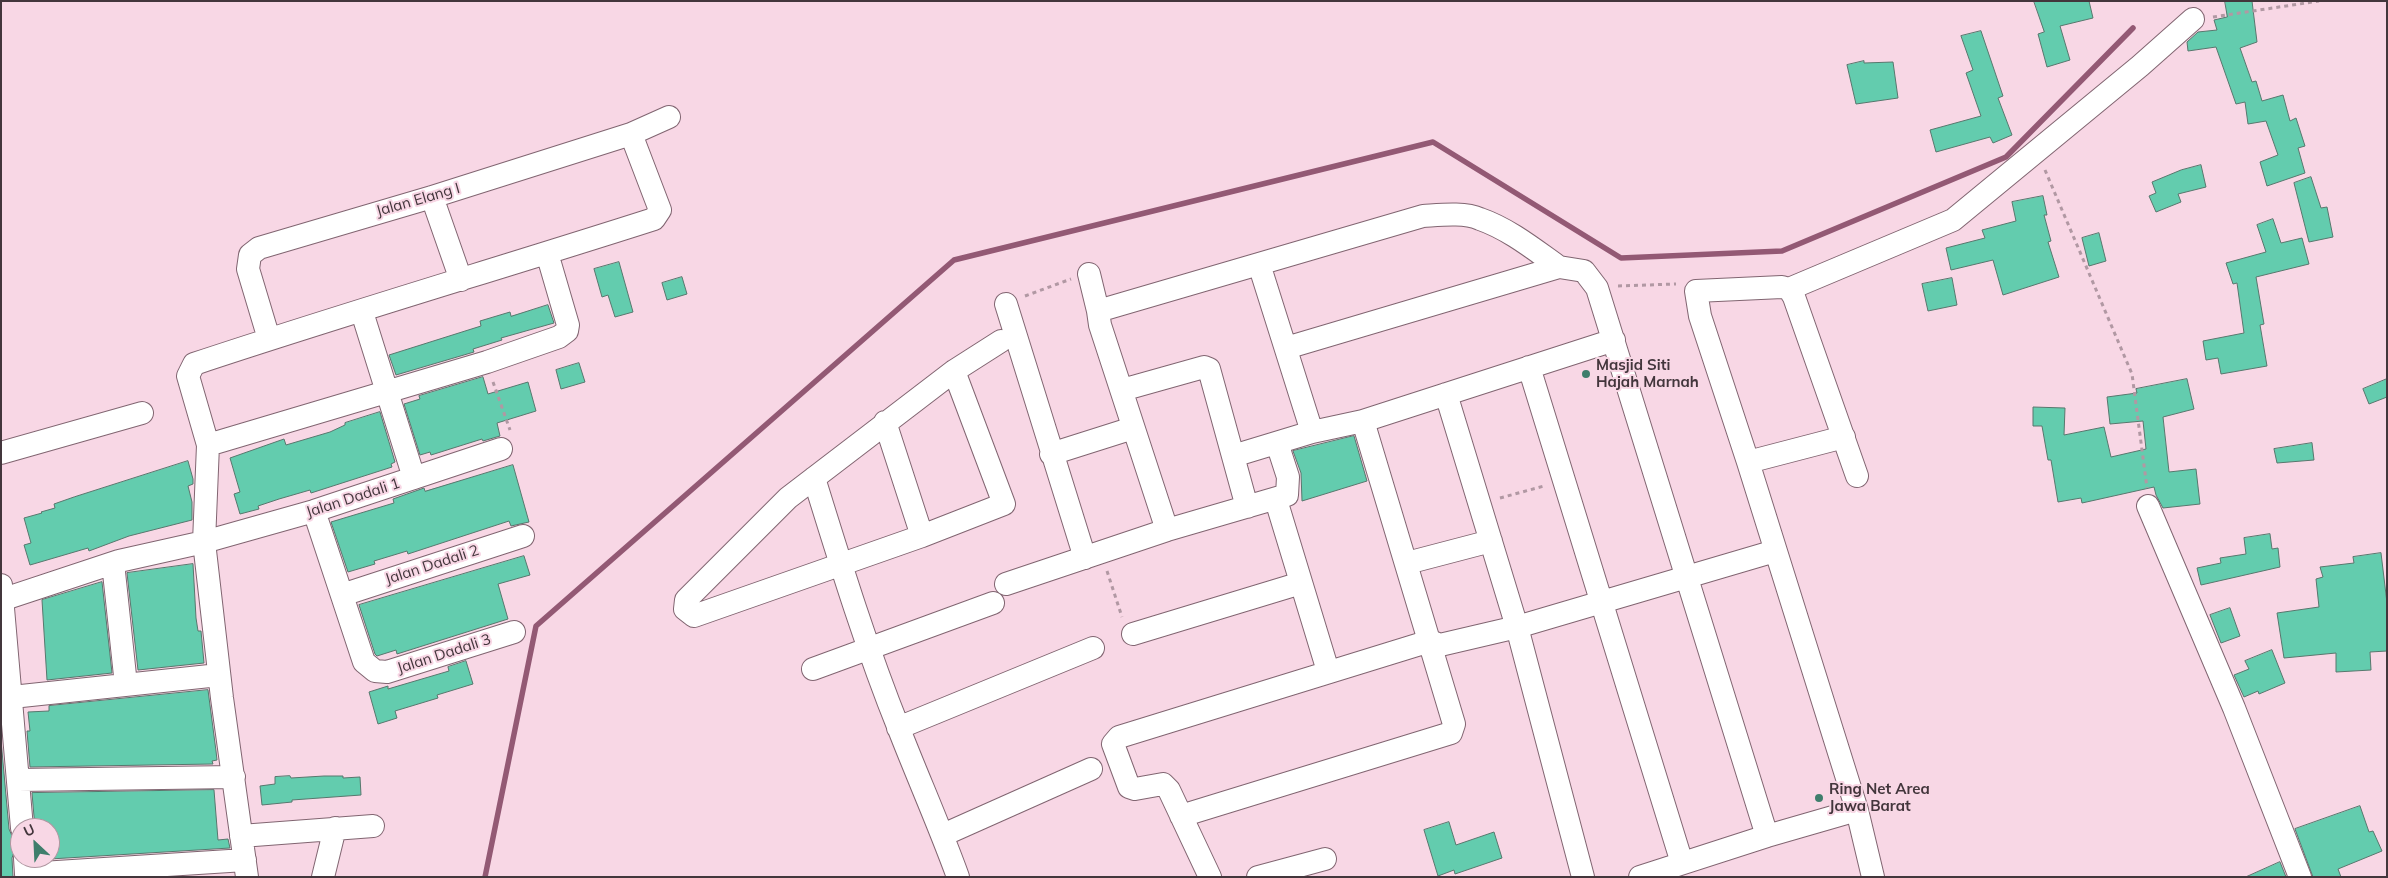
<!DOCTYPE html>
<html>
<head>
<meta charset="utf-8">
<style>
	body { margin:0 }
	#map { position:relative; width:2388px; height:878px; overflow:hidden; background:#f8d7e5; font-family:Mulish,sans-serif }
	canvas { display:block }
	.frame { position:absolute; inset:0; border:2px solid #43363c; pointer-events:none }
	.north { position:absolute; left:10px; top:818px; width:50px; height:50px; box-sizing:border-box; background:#f8d7e5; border:1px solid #b097a1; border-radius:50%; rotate:335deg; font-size:14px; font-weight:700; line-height:20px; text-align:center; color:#43363c }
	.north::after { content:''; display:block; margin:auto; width:18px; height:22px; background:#3f7e6c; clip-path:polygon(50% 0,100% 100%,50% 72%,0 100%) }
</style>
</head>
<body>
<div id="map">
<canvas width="2388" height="878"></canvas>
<div class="frame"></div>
<div class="north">U</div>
</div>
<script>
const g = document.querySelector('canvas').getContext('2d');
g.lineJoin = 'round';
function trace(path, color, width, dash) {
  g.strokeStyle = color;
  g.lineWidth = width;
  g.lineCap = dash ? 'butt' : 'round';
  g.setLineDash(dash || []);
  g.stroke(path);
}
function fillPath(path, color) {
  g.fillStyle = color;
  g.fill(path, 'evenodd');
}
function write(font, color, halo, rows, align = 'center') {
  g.font = font + ' Mulish,sans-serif';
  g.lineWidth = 4;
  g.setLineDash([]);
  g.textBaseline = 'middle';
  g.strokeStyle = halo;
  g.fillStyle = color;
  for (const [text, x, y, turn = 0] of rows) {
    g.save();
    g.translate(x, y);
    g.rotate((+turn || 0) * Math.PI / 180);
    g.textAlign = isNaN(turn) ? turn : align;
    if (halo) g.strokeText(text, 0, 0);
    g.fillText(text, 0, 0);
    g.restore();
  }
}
const stream = new Path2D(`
	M485,877L536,626L954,260L1433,142L1621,258L1782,251L2006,157L2133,28`);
const building = new Path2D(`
	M2034,1H2089L2093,18L2060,26L2070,60L2047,67L2038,34L2044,32Z
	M2225,1H2252L2257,42L2240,48L2252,82L2256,81L2262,101L2283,95L2290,121L2296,118L2305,146L2298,148L2305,173L2267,186L2260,162L2278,155L2266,121L2248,124L2245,102L2236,104L2216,47L2188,51L2187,42L2198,32L2217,30L2214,20L2227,17Z
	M1981,31L2003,96L1998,98L2012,135L1993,143L1990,137L1936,152L1930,130L1981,116L1966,73L1973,70L1961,36Z
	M1864,61V63L1893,62L1898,98L1856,104L1847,65Z
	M2201,165L2206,187L2178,194L2181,202L2156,212L2149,196L2156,193L2152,182L2181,170Z
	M2311,177L2321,208L2327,207L2333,237L2309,242L2294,183Z
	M2043,196L2047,215H2044L2051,241L2048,242L2059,277L2003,295L1993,260L1951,270L1946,248L1985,238L1982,230L2016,221L2012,202Z
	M2273,219L2281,243L2302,238L2309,264L2256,277L2264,324L2260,325L2267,366L2221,374L2218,358L2206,360L2203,341L2244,333L2237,283L2233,284L2226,263L2266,252L2257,225Z
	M2099,233L2106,261L2089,266L2082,238Z
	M619,262L633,312L615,317L608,295L602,297L594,269Z
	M682,277L687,294L667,300L662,283Z
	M1952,278L1957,305L1928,311L1922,284Z
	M548,305L554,323L501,338L502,340L473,349L474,352L396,375L389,355L481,326L480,321L510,312L511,316Z
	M579,363L585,382L561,389L556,370Z
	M483,377L488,394L528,382L536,411L497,423L500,436L483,441L482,439L431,455L430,452L420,455L404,404L420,399L419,396Z
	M2187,379L2194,409L2163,417L2169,472L2196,469L2200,504L2163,508L2156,495L2154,487L2082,503L2081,498L2058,502L2051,460H2048L2042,426H2033V407L2065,408L2064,435L2104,427L2111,457L2146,449L2143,421L2110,424L2107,397L2137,393L2136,389Z
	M2387,379V397L2369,404L2363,389Z
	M380,412L395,462L391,464L392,467L311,493L310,490L279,499L258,506L259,509L240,514L234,494L240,492L230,458L284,439L286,445L330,432L345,425V423Z
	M1354,436L1367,481L1302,501L1301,473L1293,451Z
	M2312,443L2314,460L2277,463L2274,449Z
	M188,461L193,479V484L188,486L192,502V520L129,536L89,551L88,548L30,565L24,545L31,543L24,518L42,513L41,512L55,508L54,504L74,497Z
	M513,465L529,522L511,526L509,521L408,554L407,551L374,561L375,564L348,572L331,522L394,503L393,499L424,488L425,491Z
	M2270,534L2272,549L2278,548L2280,567L2201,585L2197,568L2221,563L2220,558L2246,554L2244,538Z
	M2381,553L2387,603V651L2370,652L2371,670L2336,672V653L2284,658L2277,613L2319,607L2316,579L2323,577L2320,567L2354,563L2353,557Z
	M524,556L530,575L498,584L508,619L397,654L396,650L377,656L375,654L359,605Z
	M193,564L196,618L198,631H201L204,663L138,670L127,573Z
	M102,582L112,673L47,680L42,600Z
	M2230,608L2240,636L2221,643L2210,615Z
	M2272,650L2285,683L2259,694L2258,691L2244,697L2234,675L2249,669L2245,661Z
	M466,661L473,684L437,695L438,698L395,711L397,718L378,724L369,692L388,686V689L449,671L448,667Z
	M208,690L216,751L217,760L212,761L213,764L30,767L27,731H30L28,712L49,711V706Z
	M1,740L9,829L12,836L18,840L19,847L14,852L12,858L13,877H1Z
	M290,776L291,778L324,776H343V778L360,777L361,795L292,800V802L262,805L260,786L275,784V777Z
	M214,790L218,840L228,839L230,848L50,859V828H35L32,793Z
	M2360,806L2369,832L2373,831L2382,851L2338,869L2341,877H2313L2295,829Z
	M1449,822L1456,845L1494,832L1502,858L1455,874L1454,870L1438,876L1424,830Z
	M2280,862L2286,877H2246Z`);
const path = new Path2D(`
	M2213,17L2319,1
	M2045,170L2132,374L2147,488
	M1618,286L1676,284
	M1025,296L1071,279
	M493,382L510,430
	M1500,498L1544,486
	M1107,571L1122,617`);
const street = new Path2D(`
	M432,197L461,280
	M1259,264L1312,432
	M1089,274L1098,311
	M1789,289L1953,220L2140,66L2193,19
	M1006,304L1085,558
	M362,312L414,478
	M269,339L248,269L250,255L259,248L432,197L631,134L669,117
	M1286,348L1559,267L1584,271L1597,288L1767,836L1640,877
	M1529,367L1682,863
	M954,371L1004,504L922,536L694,616L685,609L686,600L788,498L954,371L1001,341
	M1122,390L1204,367L1209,369L1247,507
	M1446,394L1517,627L1583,877
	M885,422L922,536
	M208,445L487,362L559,337L567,331L568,325L547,253
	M1,453L142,413
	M1051,454L1133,428
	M1233,456L1312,432L1363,421L1614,340
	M1748,462L1844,437
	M1857,476L1794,297L1789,289L1782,287L1696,291L1700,316L1748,462L1857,810L1873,877
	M814,478C840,562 866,647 899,729C918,778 940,827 958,877
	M1276,500L1328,671
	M2148,506L2234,708L2300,877
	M314,511L364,662L375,671L387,672L514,632
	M1167,530L1100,325L1098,311L1423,216C1440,215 1464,212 1480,219C1509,229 1535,250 1559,267
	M113,563L126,685
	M1407,563L1491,541
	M1006,584L1167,530L1287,495L1288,477L1277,443
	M1,585L22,828
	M342,595L523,536
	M1,600L119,561L204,542L314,511L501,449
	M1133,634L1301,583
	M813,669L993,603
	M12,697L219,675
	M898,728L1093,648
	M18,780L234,777
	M1181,816L1451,733L1454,724L1363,421
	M943,835L1091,769
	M241,836L373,826
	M1767,836L1857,810
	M25,858L26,874L245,860
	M247,877L222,698L204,542L208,445L188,376L194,364C347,313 501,268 654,219L660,210L631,134
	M323,877L335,828
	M1210,877L1169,790L1163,784L1135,789L1129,787L1113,744L1119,737L1430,641L1440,645L1517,627L1775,551
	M1258,877L1325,859`);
const markers = [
	[1586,374,5,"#3f7e6c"],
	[1819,798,5,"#3f7e6c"]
];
const streetNames = [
	["Jalan Elang I",418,200,-16],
	["Jalan Dadali 1",353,498,-18],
	["Jalan Dadali 2",432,565,-18],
	["Jalan Dadali 3",444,654,-18]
];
const poiNames = [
	["Masjid Siti",1596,365],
	["Hajah Marnah",1596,382],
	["Ring Net Area",1829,789],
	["Jawa Barat",1829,806]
];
trace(stream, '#935974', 5.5);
fillPath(building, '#63ccae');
trace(building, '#57776d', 1);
trace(street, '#816571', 24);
trace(path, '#b198a3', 3, [4, 4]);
trace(street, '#fff', 22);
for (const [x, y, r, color] of markers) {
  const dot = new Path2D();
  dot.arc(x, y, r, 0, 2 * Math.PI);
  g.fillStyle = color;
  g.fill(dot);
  trace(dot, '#f8d7e5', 2);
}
write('15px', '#43363c', '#f8d7e5', streetNames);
write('bold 15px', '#43363c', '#f8d7e5', poiNames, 'left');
</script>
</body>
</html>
